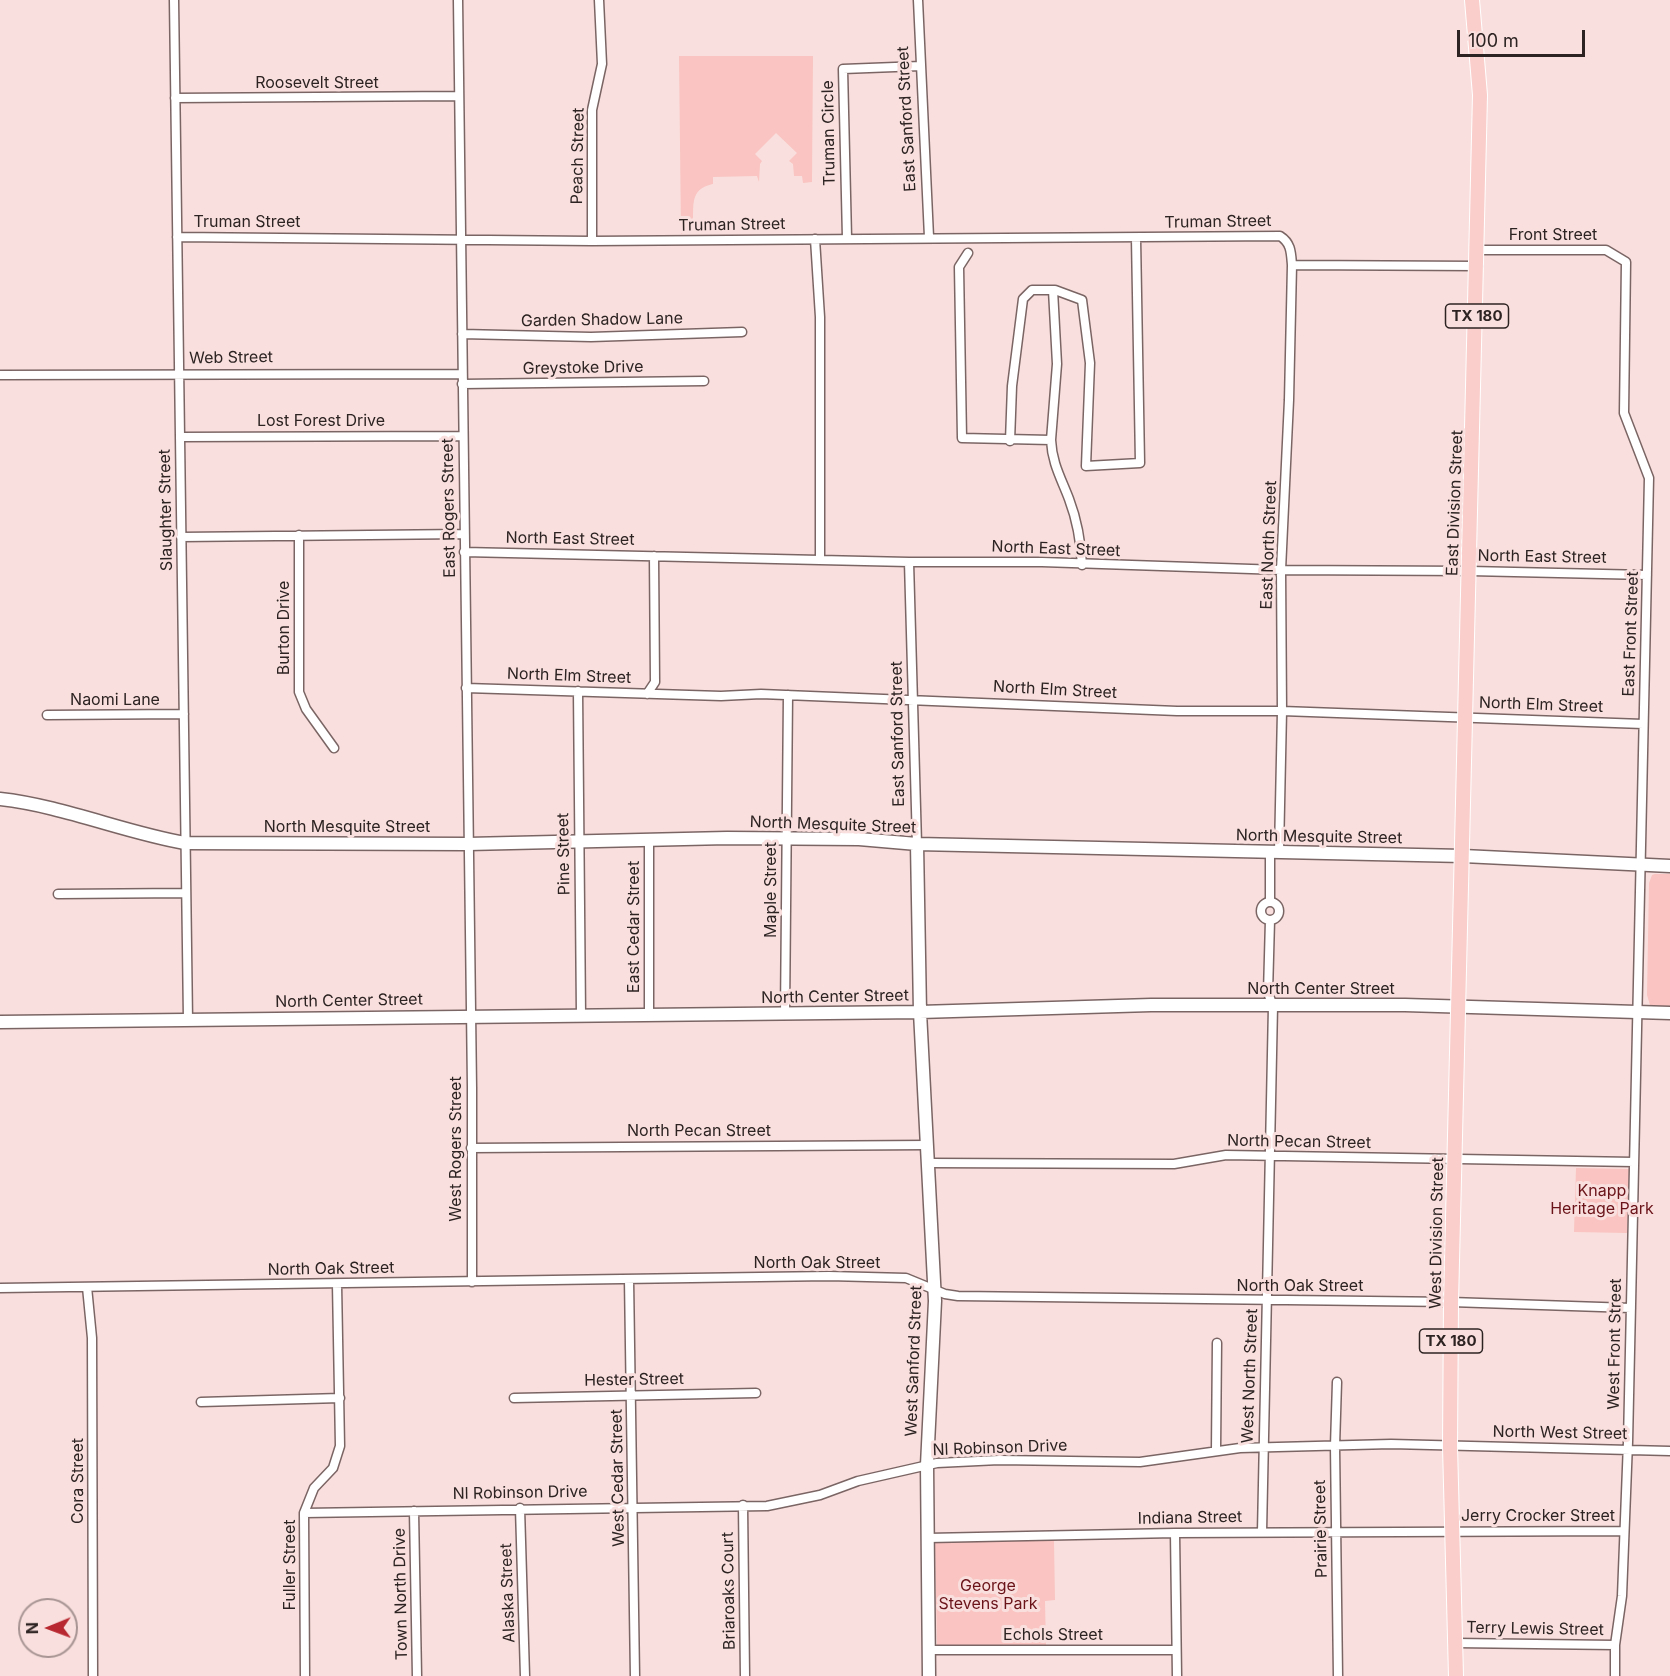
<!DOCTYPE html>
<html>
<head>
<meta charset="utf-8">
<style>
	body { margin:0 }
	#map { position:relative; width:1670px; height:1676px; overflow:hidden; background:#f9e0de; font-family:Inter,sans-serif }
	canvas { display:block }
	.north { position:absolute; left:18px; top:1598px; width:60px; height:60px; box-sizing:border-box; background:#f9e0de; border:2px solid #a79493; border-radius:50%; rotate:269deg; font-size:16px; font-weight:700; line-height:24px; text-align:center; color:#2c2322 }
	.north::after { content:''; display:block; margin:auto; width:21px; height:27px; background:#b82831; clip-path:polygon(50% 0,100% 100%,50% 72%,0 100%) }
	.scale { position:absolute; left:1457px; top:30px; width:128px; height:27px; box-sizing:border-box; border:3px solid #2c2322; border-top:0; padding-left:8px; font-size:18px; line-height:21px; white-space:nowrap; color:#2c2322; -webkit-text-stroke:4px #f9e0de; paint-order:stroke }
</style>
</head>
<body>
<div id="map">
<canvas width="1670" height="1676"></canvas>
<div class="north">N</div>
<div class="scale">100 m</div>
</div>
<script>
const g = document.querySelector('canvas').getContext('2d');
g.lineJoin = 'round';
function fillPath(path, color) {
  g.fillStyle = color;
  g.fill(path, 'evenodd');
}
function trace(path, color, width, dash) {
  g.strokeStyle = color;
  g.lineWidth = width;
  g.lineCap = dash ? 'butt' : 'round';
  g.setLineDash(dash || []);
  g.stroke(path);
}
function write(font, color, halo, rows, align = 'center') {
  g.font = font + ' Inter,sans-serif';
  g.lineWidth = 6;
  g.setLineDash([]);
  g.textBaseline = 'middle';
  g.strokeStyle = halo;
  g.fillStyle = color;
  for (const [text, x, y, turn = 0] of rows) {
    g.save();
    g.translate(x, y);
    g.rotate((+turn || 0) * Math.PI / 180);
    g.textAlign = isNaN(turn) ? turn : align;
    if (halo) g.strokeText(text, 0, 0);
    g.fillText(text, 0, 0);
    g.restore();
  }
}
const green = new Path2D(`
	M679,56H813L812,182L803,183L802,176H794L793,164L789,161L797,153L776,133L755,154L762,161L760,164L759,182L757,176L713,177V184C677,191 707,229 681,234Z
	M1655,874H1670V1009L1650,1005L1647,995L1649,883L1652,875Z
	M1576,1168L1629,1169L1627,1233L1574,1232Z
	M1054,1540L1055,1600L1045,1601L1046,1646L937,1648L935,1542Z`);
const street = new Path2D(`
	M174,0L188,1019
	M458,0L472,1087V1282
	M918,0L929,237
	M175,98L459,96
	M177,237L592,241L1280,236C1291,243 1291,252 1292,265L1289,400L1281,570L1282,711L1279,852
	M847,238L843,69L921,66
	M815,239L820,317V560
	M592,241V110L602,64L599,0
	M1478,250H1606L1626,262L1624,413L1649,478L1628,1442L1622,1596L1615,1645V1676
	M968,253L959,267L962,438L1051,440C1052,463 1061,478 1069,499C1077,520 1081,543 1082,565
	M1292,265L1478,266
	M462,334L591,337L742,332
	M0,375L462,374
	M462,384L704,381
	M180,437L463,436
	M1051,440L1057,364L1053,290
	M1010,441L1012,386L1023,299L1032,290H1055L1082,300L1090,363L1086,466L1140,463L1136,238
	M299,535V692L306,709L334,748
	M181,537L464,534
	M464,552L909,562H1042L1281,570L1470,571L1647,575
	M909,562L917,844
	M466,688L721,696L761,694L1177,711H1282L1643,724
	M578,691L581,1015
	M647,694L655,682L654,556
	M47,715L184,714
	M58,894L186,893
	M1261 911a9 9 0 1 1 18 0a9 9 0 1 1-18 0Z
	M1270,902V851
	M785,1014L788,695
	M649,1015V839
	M471,1148L928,1145
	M929,1163L1174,1164L1226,1155L1634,1162
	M629,1279L635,1676
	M87,1287L92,1338L93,1676
	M0,1288L829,1276L906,1278L945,1294L958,1296L1451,1302L1631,1308
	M1337,1382L1335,1446L1338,1676
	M514,1398L756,1393
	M201,1402L340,1398
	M1216,1450L1217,1343
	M743,1505L745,1676
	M520,1508L525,1676
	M414,1511L417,1676
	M304,1513L767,1506L820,1495L858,1481L937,1463L999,1460L1140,1462L1240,1448L1391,1444L1670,1451
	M1262,1532L1273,1006L1268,993L1270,920
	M1175,1533L1177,1676
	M928,1538L1175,1533L1624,1531
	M1455,1643L1615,1645
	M929,1650H1176
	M305,1676L304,1513L314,1488L333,1468L340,1446L337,1284`);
const secondary = new Path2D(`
	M0,799C63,806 123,832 185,843L468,844L727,838L859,839L917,844L1463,856L1670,866
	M917,844L920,1012L935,1301L927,1465L929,1676
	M0,1022L920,1012L1151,1005H1405L1670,1013`);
const primary = new Path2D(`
	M1456,1676L1450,1446L1451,1302L1480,95L1472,0`);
const shields = [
	[1477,316,63],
	[1451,1341,63]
];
const shieldNames = [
	["TX 180",1477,316],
	["TX 180",1451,1341]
];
const streetNames = [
	["Roosevelt Street",317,83],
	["East Sanford Street",907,119,-93],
	["Truman Circle",829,133,-91],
	["Peach Street",578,156,-89],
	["Truman Street",247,222],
	["Truman Street",1218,222,-1],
	["Truman Street",732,225,-1],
	["Front Street",1553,235],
	["Garden Shadow Lane",602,320,-1],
	["Web Street",231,358,-1],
	["Greystoke Drive",583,368,-1],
	["Lost Forest Drive",321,421],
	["East Division Street",1455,503,-88],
	["East Rogers Street",449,508,-91],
	["Slaughter Street",166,510,-91],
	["North East Street",570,539,1],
	["East North Street",1269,545,-88],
	["North East Street",1056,549,2],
	["North East Street",1542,557,1],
	["Burton Drive",284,628,-90],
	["East Front Street",1631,634,-88],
	["North Elm Street",569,676,2],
	["North Elm Street",1055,690,3],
	["Naomi Lane",115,700],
	["North Elm Street",1541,705,2],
	["East Sanford Street",898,734,-91],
	["North Mesquite Street",833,825,2],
	["North Mesquite Street",347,827],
	["North Mesquite Street",1319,837,1],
	["Pine Street",564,854,-91],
	["Maple Street",771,890,-90],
	["East Cedar Street",634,927,-90],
	["North Center Street",1321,989],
	["North Center Street",835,997,-1],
	["North Center Street",349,1001,-1],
	["North Pecan Street",699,1131],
	["North Pecan Street",1299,1142,1],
	["West Rogers Street",456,1149,-90],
	["West Division Street",1437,1233,-89],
	["North Oak Street",817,1263],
	["North Oak Street",331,1269,-1],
	["North Oak Street",1300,1286],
	["West Front Street",1615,1344,-89],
	["West Sanford Street",914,1361,-88],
	["West North Street",1250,1376,-88],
	["Hester Street",634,1380,-1],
	["North West Street",1560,1433,1],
	["Nl Robinson Drive",1000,1448,-2],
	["West Cedar Street",618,1478,-91],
	["Cora Street",78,1481,-90],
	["Nl Robinson Drive",520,1493,-1],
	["Jerry Crocker Street",1538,1516],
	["Indiana Street",1190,1518,-1],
	["Prairie Street",1321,1529,-91],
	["Fuller Street",290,1565,-90],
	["Briaroaks Court",729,1591,-91],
	["Alaska Street",508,1593,-92],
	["Town North Drive",401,1594,-91],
	["Terry Lewis Street",1535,1629,1],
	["Echols Street",1053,1635]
];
const parkNames = [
	["Knapp",1602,1191],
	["Heritage Park",1602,1209],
	["George",988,1586],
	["Stevens Park",988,1604]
];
fillPath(green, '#f9c4c1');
trace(street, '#7b6564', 11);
trace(secondary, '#7b6564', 15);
trace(primary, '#fff', 16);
trace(street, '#fff', 8);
trace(secondary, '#fff', 12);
trace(primary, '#facecb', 14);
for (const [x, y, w] of shields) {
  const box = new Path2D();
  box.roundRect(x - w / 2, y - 12, w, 24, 4.5);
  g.fillStyle = '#f9e0de';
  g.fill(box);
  trace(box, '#2c2322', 1.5);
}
write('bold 15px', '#2c2322', null, shieldNames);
write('16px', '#2c2322', '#f9e0de', streetNames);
write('16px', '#6a1319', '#f9e0de', parkNames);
</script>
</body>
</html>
